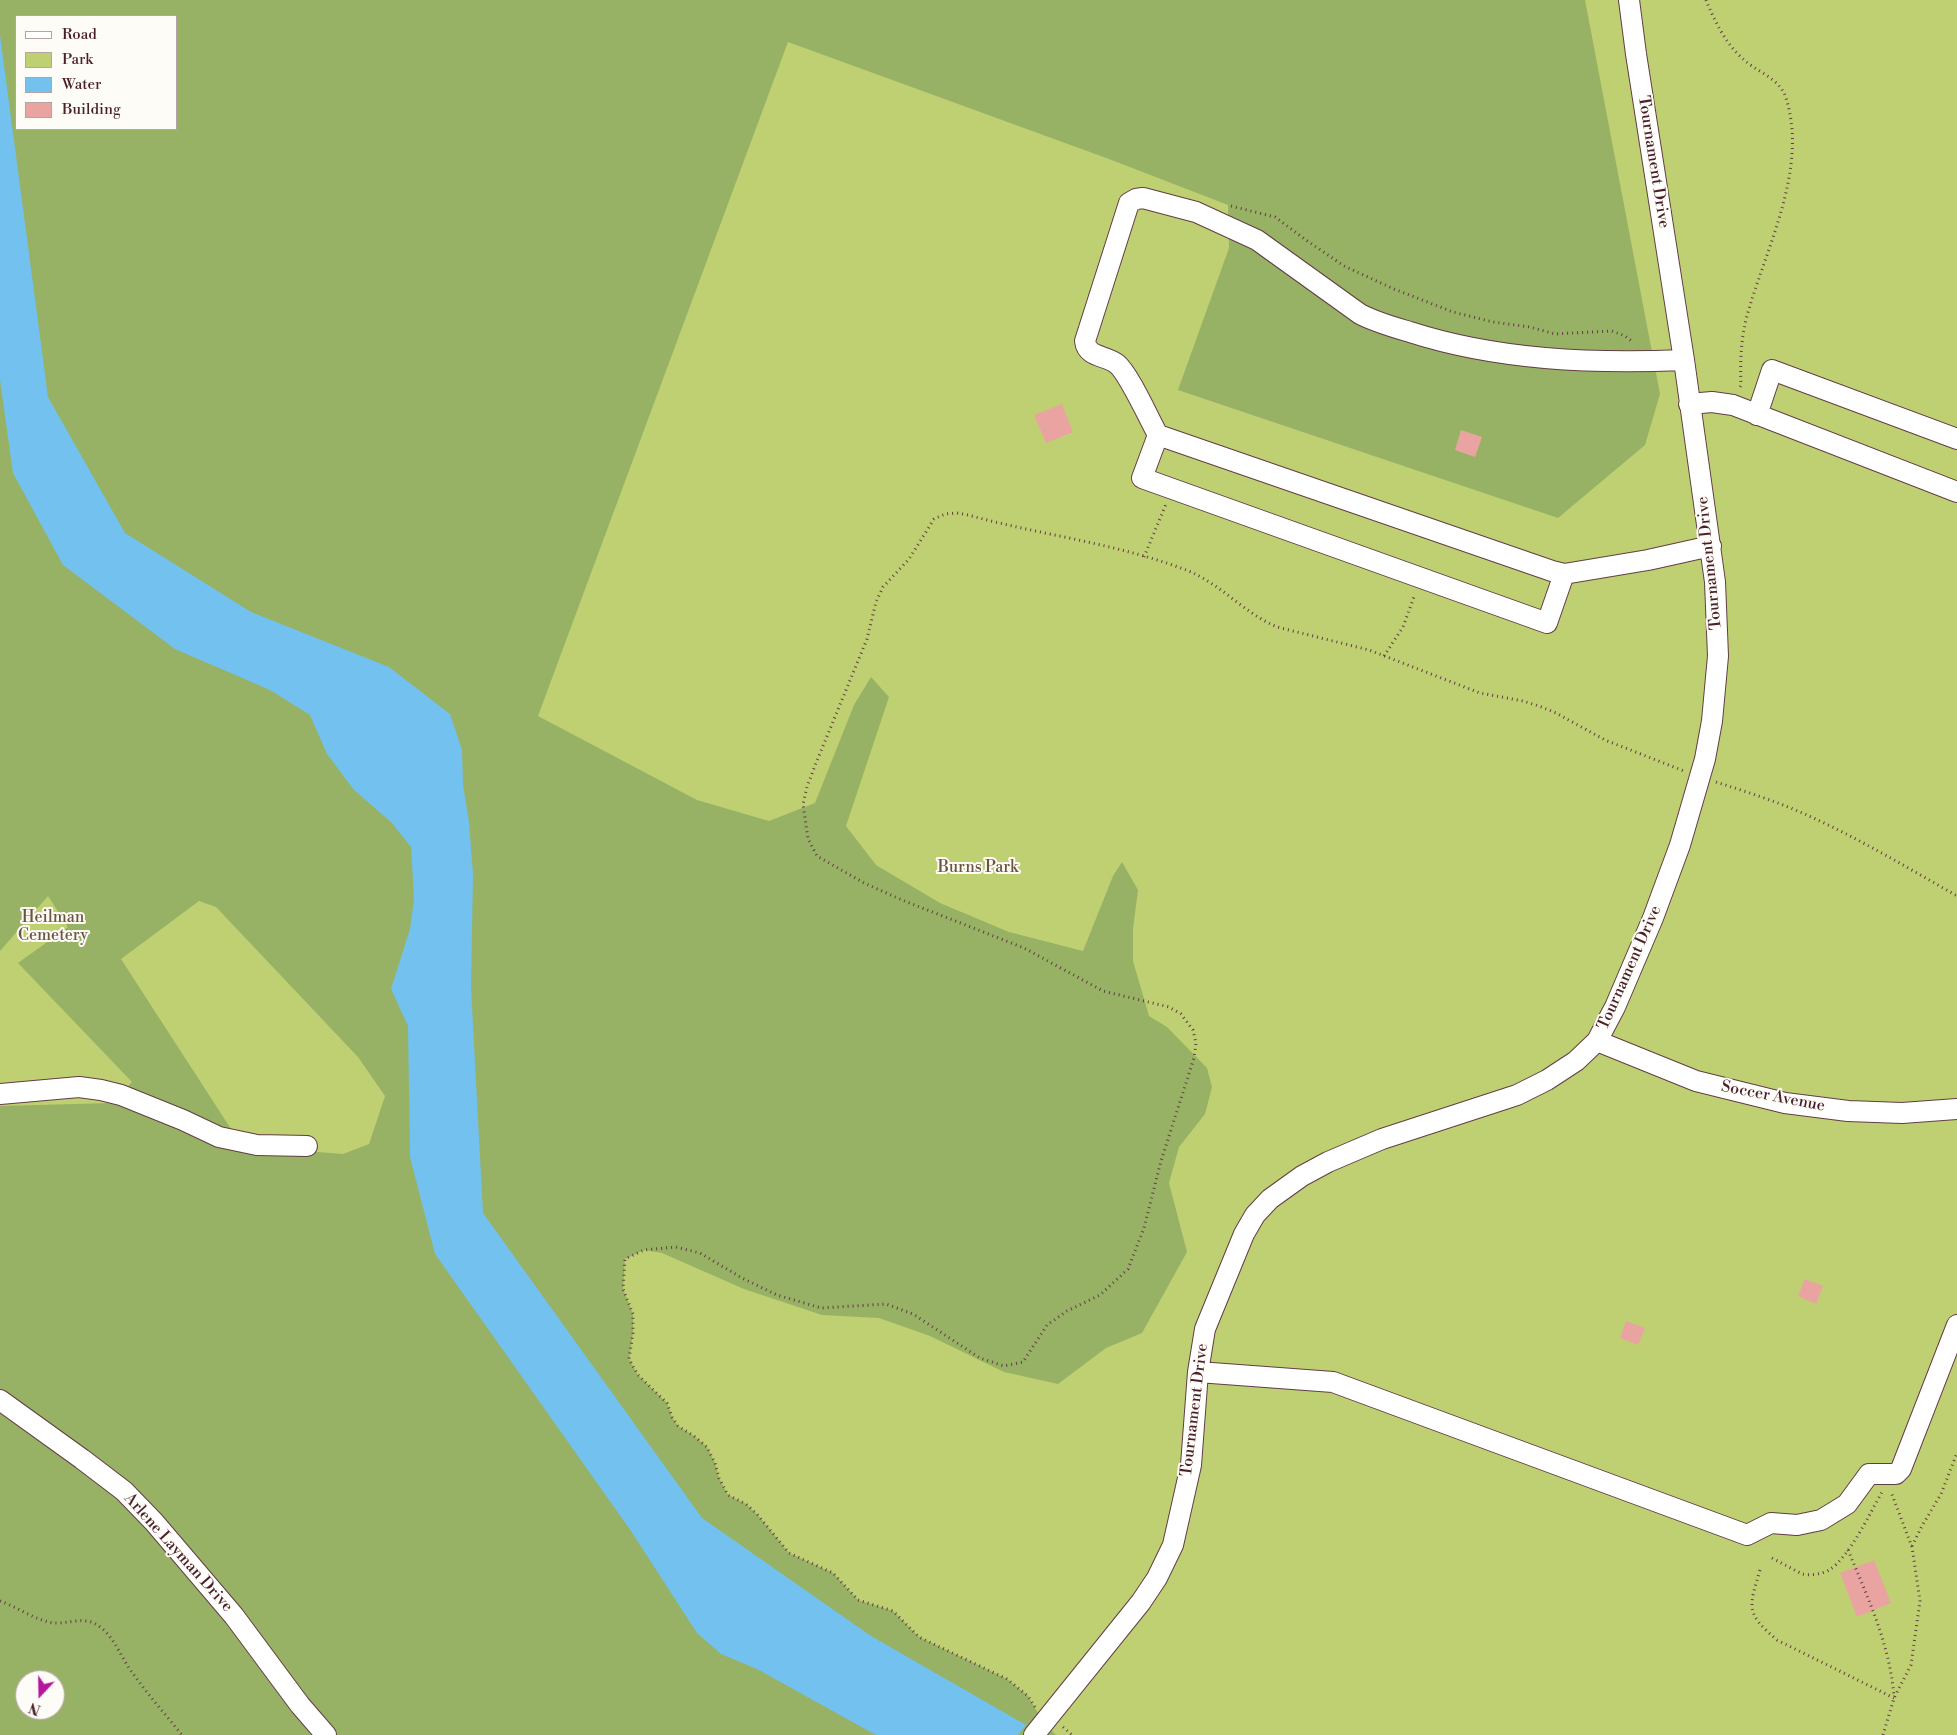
<!DOCTYPE html>
<html>
<head>
<meta charset="utf-8">
<style>
	body { margin:0 }
	#map { position:relative; width:1957px; height:1735px; overflow:hidden; background:#efe8cf; font-family:"Libre Bodoni",serif }
	canvas { display:block }
	.legend { position:absolute; left:15px; top:15px; width:162px; height:115px; box-sizing:border-box; background:#fdfcf7; border:1px solid #b5a4a5; margin:0; padding:6px 9px; list-style:none; font-size:15px; color:#4a1f2b }
	.legend li { display:flex; align-items:center; gap:10px; height:25px }
	.legend b { width:25px; border:1px solid #b5a4a5 }
	.north { position:absolute; left:15px; top:1670px; width:50px; height:50px; box-sizing:border-box; background:#fdfcf7; border:1px solid #b5a4a5; border-radius:50%; rotate:201deg; font-size:14px; font-weight:700; line-height:20px; text-align:center; color:#4a1f2b }
	.north::after { content:''; display:block; margin:auto; width:18px; height:22px; background:#b5179e; clip-path:polygon(50% 0,100% 100%,50% 72%,0 100%) }
</style>
</head>
<body>
<div id="map">
<canvas width="1957" height="1735"></canvas>
<ul class="legend">
<li><b style="height:6px;background:#fff"></b>Road</li>
<li><b style="height:14px;background:#bfd073"></b>Park</li>
<li><b style="height:14px;background:#73c1ee"></b>Water</li>
<li><b style="height:14px;background:#e9a4a1"></b>Building</li>
</ul>
<div class="north">N</div>
</div>
<script>
const g = document.querySelector('canvas').getContext('2d');
g.lineJoin = 'round';
function fillPath(path, color) {
  g.fillStyle = color;
  g.fill(path, 'evenodd');
}
function trace(path, color, width, dash) {
  g.strokeStyle = color;
  g.lineWidth = width;
  g.lineCap = dash ? 'butt' : 'round';
  g.setLineDash(dash || []);
  g.stroke(path);
}
function write(font, color, halo, rows, align = 'center') {
  g.font = font + ' "Libre Bodoni",serif';
  g.lineWidth = 4;
  g.setLineDash([]);
  g.textBaseline = 'middle';
  g.strokeStyle = halo;
  g.fillStyle = color;
  for (const [text, x, y, turn = 0] of rows) {
    g.save();
    g.translate(x, y);
    g.rotate((+turn || 0) * Math.PI / 180);
    g.textAlign = isNaN(turn) ? turn : align;
    if (halo) g.strokeText(text, 0, 0);
    g.fillText(text, 0, 0);
    g.restore();
  }
}
const green = new Path2D(`
	M0,0H1957V1735H0ZM16,16H176V129H16ZM25,1680H55V1710H25Z`);
const forest = new Path2D(`
	M0,0H1585L1660,394L1645,445L1558,518L1178,390L1229,248L1228,205L1109,159L788,42L538,716L697,800L769,821L815,803L854,705L871,677L889,697L846,826L876,865L940,903L1009,932L1083,951L1113,876L1122,862L1138,890L1133,929V961L1149,1016L1167,1027L1207,1068L1212,1087L1205,1114L1179,1147L1169,1183L1187,1252L1142,1333L1106,1348L1058,1384L1004,1372L930,1336L879,1318L822,1315L744,1289L662,1253L644,1250L625,1259L623,1289L633,1314V1333L629,1359L638,1375L667,1403L672,1417L678,1426L694,1436L707,1447L715,1463L719,1478L728,1495L746,1504L757,1514L789,1553L833,1573L858,1600L893,1611L919,1637L1007,1679L1028,1696L1044,1723L1056,1735H0V1106L112,1103L132,1082L18,963L68,927L48,896L0,951ZM16,16H176V129H16ZM199,901L216,907L358,1057L385,1096L369,1144L343,1154L242,1146L121,959ZM25,1680H55V1710H25Z`);
const water = new Path2D(`
	M0,35L48,397L125,533L251,612L389,667L450,714L462,750L463,785L469,822L473,874L471,988L483,1213L702,1518L871,1636L1026,1725L1018,1735H876L757,1669L721,1654L697,1633L631,1531L435,1254L410,1157L408,1026L391,989L410,929L414,899L411,847L391,822L354,790L327,754L310,715L270,690L175,649L63,565L13,473L0,380Z`);
const building = new Path2D(`
	M1062,404L1073,432L1046,443L1034,415Z
	M1461,430L1482,437L1475,457L1455,450Z
	M1805,1279L1823,1286L1816,1304L1798,1296Z
	M1626,1321L1645,1328L1638,1345L1620,1338Z
	M1874,1560L1891,1603L1857,1617L1840,1573Z`);
const path = new Path2D(`
	M1706,0C1714,20 1726,44 1742,58C1756,72 1780,78 1786,98C1808,167 1768,244 1749,309C1741,334 1740,359 1741,385L1739,389
	M1231,206L1275,217L1306,240L1344,266L1394,289L1453,312L1493,322L1530,327L1555,334L1612,331L1625,336L1633,342
	M1144,557L1166,504
	M1384,656L1403,627L1415,594
	M1716,782C1747,792 1779,802 1809,816C1860,839 1908,868 1957,896
	M1912,1546L1922,1526L1941,1494L1957,1453
	M1848,1550C1868,1598 1890,1645 1894,1697
	M1772,1558L1802,1574C1810,1576 1822,1574 1829,1570C1849,1558 1870,1513 1882,1492
	M1760,1570C1749,1607 1745,1613 1777,1640L1894,1698
	M0,1601C17,1607 35,1620 53,1623C66,1624 79,1618 91,1622C114,1631 120,1658 134,1675C149,1696 166,1715 182,1735
	M1035,1707L1028,1696L1007,1679L919,1637L893,1611L858,1600L833,1573L789,1553L757,1514L746,1504L728,1495L719,1478L715,1463L707,1447L694,1436L678,1426L672,1417L667,1403L638,1375L629,1359L633,1333V1314L623,1289L625,1259L644,1250L676,1247L700,1253L742,1278L777,1295L821,1308L886,1304L913,1314L980,1358L1004,1366L1023,1362L1047,1325L1067,1311L1100,1295L1128,1269L1144,1228L1161,1161L1194,1058L1196,1043L1193,1030L1181,1014L1169,1007L1103,991L1024,948L902,900L864,883L817,856L808,839L803,804L807,787L816,763L867,639L876,602L883,587L909,559L934,519L945,514L957,513L968,515C1040,535 1116,543 1186,570C1220,583 1244,613 1277,627L1369,650L1480,693L1523,701L1539,706L1556,713L1605,740L1684,771
	M1063,1727L1072,1735
	M1883,1735L1894,1698L1911,1665L1920,1601L1912,1547L1891,1492`);
const minor = new Path2D(`
	M1684,360C1592,364 1497,360 1410,332C1393,327 1375,322 1360,314L1257,240L1196,212L1143,198L1136,199L1129,203L1085,341C1087,358 1106,355 1117,364C1129,374 1149,419 1158,435L1552,571L1564,574L1648,560L1711,546
	M1689,404L1712,402L1733,405L1957,492
	M1757,415L1772,370L1957,439
	M1158,435L1142,478L1547,623L1564,574
	M1597,1041L1696,1081L1785,1103L1848,1111L1902,1113L1957,1109
	M0,1094L79,1087L101,1090L121,1095L183,1120L219,1137L257,1145L307,1146
	M1198,1372L1333,1382L1747,1535L1771,1523L1797,1525L1821,1520L1847,1504L1869,1474H1896L1901,1469L1957,1325
	M0,1400L82,1459L124,1491L154,1522L234,1616L300,1705L326,1735
	M1034,1735L1141,1602L1157,1578L1173,1545L1191,1465L1198,1372L1205,1329L1244,1234L1255,1215L1270,1199L1302,1176L1328,1162L1382,1139L1517,1095L1547,1080L1576,1061L1597,1041L1615,1007L1653,918L1680,845L1705,759L1712,721L1718,656L1715,582L1684,360L1636,54L1629,0`);
const streetNames = [
	["Tournament Drive",1653,162,81],
	["Tournament Drive",1710,563,-96],
	["Tournament Drive",1630,968,-66],
	["Soccer Avenue",1773,1097,11],
	["Tournament Drive",1195,1410,-83],
	["Arlene Layman Drive",178,1553,48]
];
const parkNames = [
	["Burns Park",978,868],
	["Heilman",53,918],
	["Cemetery",53,936]
];
fillPath(green, '#bfd073');
fillPath(forest, '#97b265');
fillPath(water, '#73c1ee');
fillPath(building, '#e9a4a1');
trace(minor, '#633d44', 22);
trace(path, '#633d44', 3, [1, 4]);
trace(minor, '#fff', 20);
write('16px', '#4a1f2b', '#fdfcf7', streetNames);
write('16px', '#6d5441', '#fdfcf7', parkNames);
</script>
</body>
</html>
